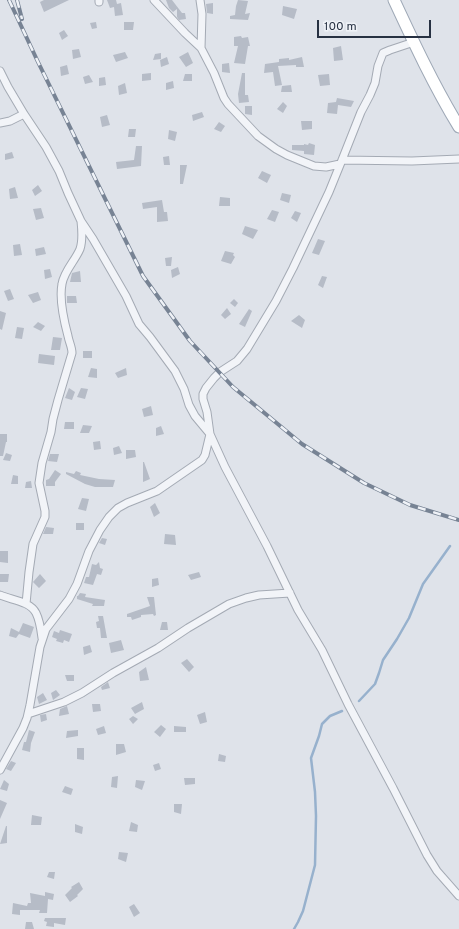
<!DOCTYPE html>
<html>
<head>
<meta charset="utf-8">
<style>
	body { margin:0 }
	#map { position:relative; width:459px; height:929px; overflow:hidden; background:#dfe3ea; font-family:Overpass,sans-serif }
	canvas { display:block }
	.scale { position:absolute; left:317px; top:20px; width:114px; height:18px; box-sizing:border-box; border:2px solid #273142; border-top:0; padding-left:5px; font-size:12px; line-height:14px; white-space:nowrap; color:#273142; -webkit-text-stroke:3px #eff2f7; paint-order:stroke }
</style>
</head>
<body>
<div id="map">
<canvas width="459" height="929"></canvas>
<div class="scale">100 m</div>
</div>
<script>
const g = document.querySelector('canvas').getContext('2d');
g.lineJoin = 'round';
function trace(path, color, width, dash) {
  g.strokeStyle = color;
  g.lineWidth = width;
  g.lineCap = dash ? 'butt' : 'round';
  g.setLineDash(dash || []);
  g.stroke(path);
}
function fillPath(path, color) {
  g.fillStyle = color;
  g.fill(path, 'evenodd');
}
const stream = new Path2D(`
	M359,701L375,684L379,673L383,660L397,639L409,618L423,584L450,546
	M294,929L298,922L303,911L315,865L316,816L315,792L311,758L319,736L322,724L330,716L342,711`);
const building = new Path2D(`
	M44,0H69L44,12L40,2Z
	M107,0H116L117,4L121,3L123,15L115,16L114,7L110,8Z
	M166,0H172L182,13H185L186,19L179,20L177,17V9L173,12L169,8Z
	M238,0L248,1L245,14L250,13L248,20L230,19V16L235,15L236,6Z
	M213,3V14L207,13L206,4Z
	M283,6L297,9L294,19L282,15Z
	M96,22L97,28L92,29L90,23Z
	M124,22H134L133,30H124Z
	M64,30L68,36L62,40L59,33Z
	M241,36L242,38L248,37L250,46H248L245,64L234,63L238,46H234V37Z
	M341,46L343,60L334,61L333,48Z
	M79,49L81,57L73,59L72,50Z
	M125,52L128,58L116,62L113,55Z
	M188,52L193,63L186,67L179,57Z
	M161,53V59L153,60L155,54Z
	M167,57L169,64L161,67L160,60Z
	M302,57L304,67H296V65L278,66L282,85L275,86L273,72L264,73L265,64L279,62V59L289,58V60Z
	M229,63L230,73L222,72V64Z
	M67,65L69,74L61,76L60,67Z
	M151,73V80L142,81V74Z
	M242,73H245V95H248L249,102L239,103L238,94Z
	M185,74H192V81H183Z
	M329,74L330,85L320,86L318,75Z
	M89,75L93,82L85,84L83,77Z
	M105,77L106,85L99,86V78Z
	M173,81L174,88L166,90V83Z
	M125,83L127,93L119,95L118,86Z
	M291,85L292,92H281L282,86Z
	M337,98L354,101L351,107L338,105L337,114L327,113L328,103L336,102Z
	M283,102L287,106L283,113L277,109Z
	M245,106H252V115L245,114Z
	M202,112L204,117L193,121L192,115Z
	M107,115L110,125L102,127L100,117Z
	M301,121H312V129L302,130Z
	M219,122L225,126L221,132L214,129Z
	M129,129H136L135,137H128Z
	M169,130L177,132L175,141L168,139Z
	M309,143L315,145L314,155L304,154V151L292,150V145H304V144L308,145Z
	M136,146H142L141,166L117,169L116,162L134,160Z
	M12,152L14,158L5,160V154Z
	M169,156L170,165H164L163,157Z
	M180,165H187L183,184H180Z
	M262,171L271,175L267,183L258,178Z
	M38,185L42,191L35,196L32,190Z
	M15,187L18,198L10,199L9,189Z
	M282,193L291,195L289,203L280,200Z
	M220,197L230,198V206H219Z
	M162,200L164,212H167L168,221L157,222V207L143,209L142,203Z
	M41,208L44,218L36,220L33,209Z
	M272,210L279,212L275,222L267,219Z
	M295,211L301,213L297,222L291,218Z
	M245,226L258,230L253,239L242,234Z
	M318,239L325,241L319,255L312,253Z
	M20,244L22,255L14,256L13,245Z
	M44,247L46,254L36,256L35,249Z
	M225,251L234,253L233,255L235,257L231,264L221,261Z
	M172,257L171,266H166L165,258Z
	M178,267L180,274L172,278L171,270Z
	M50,269L52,277L45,279L44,270Z
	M80,271L81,282H70L72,273Z
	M322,276L327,277L323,288L318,285Z
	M10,289L14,299L8,301L4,291Z
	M38,292L41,300L33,303L28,295Z
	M67,296H76L77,303H67Z
	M234,299L238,303L235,307L230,303Z
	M227,308L231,314L225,319L221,315Z
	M249,309L252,311L245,327L239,324Z
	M0,311L6,313L2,330L0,329Z
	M299,315L305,320L302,328L291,321Z
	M38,322L45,326L41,331L33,327Z
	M17,327L24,328L22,339L15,338Z
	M53,337L62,338L60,350H51Z
	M83,351H92V358H83Z
	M39,354L55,356L54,365L38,363Z
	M91,368L97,369V378L88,377Z
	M126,368L127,375L118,378L115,373Z
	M69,388L75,392L72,400L65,398Z
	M81,388L88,389L85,399L77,397Z
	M151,406L153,415L144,417L142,409Z
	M65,422H74V429H64Z
	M83,425L92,426L89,433H80Z
	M161,426L164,434L156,436V428Z
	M0,434H7V442H6L3,456H0Z
	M100,441L101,449L94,450L93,442Z
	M119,446L122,453L114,455L113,448Z
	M126,450H135L136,457L126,459Z
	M6,453L12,455L10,461L3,460Z
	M50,454H59L57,462L48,461Z
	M143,462H144L150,479L143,482Z
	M55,470L61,474L55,482V486H46V480L49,479Z
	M76,471L81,473L80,475L99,479L115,480L113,487H95L85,484L66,474V472L74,474Z
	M13,475L18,476V484H11Z
	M31,481L32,488H25L26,482Z
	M82,498L89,499L86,511L78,509Z
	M155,503L160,513L154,517L150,507Z
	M76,523H84V530H76Z
	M46,527L54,528L53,534H43Z
	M165,534L175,535L176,545L164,544Z
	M102,538L107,539L105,545L99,543Z
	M0,551H8V563L0,562Z
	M99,562L100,568L103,569L101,575L97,574L93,585L84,583L86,577H89L92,564L96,565Z
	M199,572L201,577L191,580L188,575Z
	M0,574H9L8,582H0Z
	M40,574L46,581L39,588L33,582Z
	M158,578L159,585L152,587V579Z
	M80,593L86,594L85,597L105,600L104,606H92L93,604L77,599V596H78Z
	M147,597H154L156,615L154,616L153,614L141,615V617L132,620L131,617H127V614L150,606Z
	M98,616H103L107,638H101L100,628H97L96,622L99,621Z
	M162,622H167L168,630H160Z
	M23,623L34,627L30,638L19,634L16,638L9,636L11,628L19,632Z
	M60,630L72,634L69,642L64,640L63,643L56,641L57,639L52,637L54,631L59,633Z
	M121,640L124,650L111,653L109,643Z
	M90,645L92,652L84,655L83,647Z
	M187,659L194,667L189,672L181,663Z
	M146,667L149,680L140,681L139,672Z
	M65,675H74V681H67Z
	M108,682L110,688L102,690L101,687Z
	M56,690L60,695L53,700L51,693Z
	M43,693L47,700L39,704L37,697Z
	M142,702L144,709L135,714L131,708Z
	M92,704H100L101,711L93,712Z
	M67,706L69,714L59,716L60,709Z
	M205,712L207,722L200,724L197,715Z
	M46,714L47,720L41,722L40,715Z
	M133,716L138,719L133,724L129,719Z
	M161,725L166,729L160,737L154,732Z
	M104,726L106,733L98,735L96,729Z
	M174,726L186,727V732H174Z
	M29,730L35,732L31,743L30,752L22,750L24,742H26Z
	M78,730V736L66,738L67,731Z
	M116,744H124L126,752L116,755Z
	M77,748H84V760L77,759Z
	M219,754L226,756L225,762L218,761Z
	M11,761L16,763L11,771L6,769Z
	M159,763L161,769L155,771L153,765Z
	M118,776L117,788L111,787L112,777Z
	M184,778H195V784L185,785Z
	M4,780L9,784L7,791L0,789Z
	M136,780L145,781L142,790L135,787Z
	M65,786L73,789L71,795L62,792Z
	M0,800L7,803L0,819Z
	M174,804H182L181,814L174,812Z
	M32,815L42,817L41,825H31Z
	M131,822L138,825L137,832L129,831Z
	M75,824L83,827L82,834L75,832Z
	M6,826H7V843L0,844Z
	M119,852L128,853L126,862L118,859Z
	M49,872H55L54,879L47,877Z
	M79,882L83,889L77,895L78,896L70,902L65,895L72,888L71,887Z
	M45,892L54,894L53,900L48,899L47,913H39L40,910H20V915L12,914L13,903L27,906L28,903H31L30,893L45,896Z
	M134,904L140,913L134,917L129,907Z
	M45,918H66L65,925L54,923V927L46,926L47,922L44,921Z
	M26,922H32L34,929H25Z`);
const street = new Path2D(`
	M154,0L185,33L201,48L214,73L224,98L228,104L258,136L276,149L287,155L314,166L326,167L340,164
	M200,0L202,14L201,48
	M99,2V0
	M0,71L8,87L24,114L46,147L59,171L68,193L81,221L93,239L126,296L139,324L150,337L175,371L184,389L189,405L195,416L210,434L225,467L267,546L298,610L322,650L348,704L393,788L427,855L437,871L459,896
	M0,123L10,121L24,114
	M342,160L412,161L459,159
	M0,595C11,600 30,601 36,613C40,621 41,630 42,638
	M26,604L29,572L33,544L45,517V511L39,483L42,463L51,432L53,419L58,400L72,353C72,347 69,342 68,336C64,321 59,299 62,284C64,271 75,261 80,249C83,240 82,230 81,221
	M28,714L64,702L82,693L113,673L158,648L188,628L229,604L246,598L259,595L290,593
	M0,770L23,728L27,718L30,705L40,647L46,629L69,599L77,584L89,551L100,530L109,517L118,508L127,503L157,491L202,460L205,455L210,434L207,412L203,399V394L206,388L214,378L220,372L237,361L247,349L276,301L293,268L329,192L342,160L361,112L370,95L375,83L378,66L383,53L390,50L414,42`);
const primary = new Path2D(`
	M394,0C414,43 434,86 459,127`);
const rail = new Path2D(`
	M9,0L38,62L143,276L190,341L233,387L302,444L364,483L410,505L459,520
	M17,0L22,19`);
trace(stream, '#97b1cd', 2.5);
fillPath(building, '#b6bcc7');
trace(street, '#a4aab4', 9);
trace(primary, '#9ea8b6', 13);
trace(street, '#f2f4f8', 7);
trace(primary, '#fff', 11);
trace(rail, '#778394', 4);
trace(rail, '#eff2f7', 2.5, [8]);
</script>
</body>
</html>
